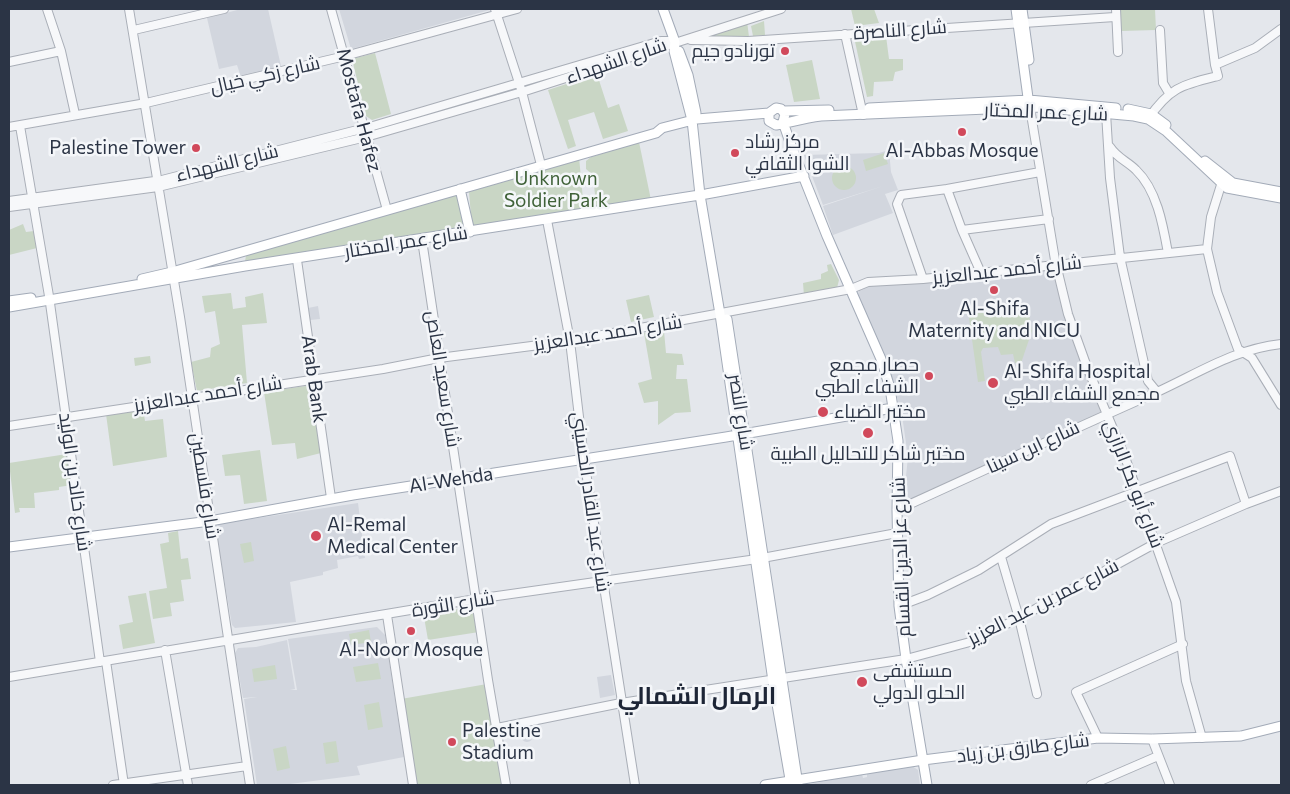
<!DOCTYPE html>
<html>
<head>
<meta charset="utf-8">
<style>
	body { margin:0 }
	#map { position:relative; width:1290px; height:794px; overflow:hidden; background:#e4e7ec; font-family:Commissioner,sans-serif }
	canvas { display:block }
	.frame { position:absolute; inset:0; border:10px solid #2b3445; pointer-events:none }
</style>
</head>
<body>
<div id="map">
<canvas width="1290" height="794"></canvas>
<div class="frame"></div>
</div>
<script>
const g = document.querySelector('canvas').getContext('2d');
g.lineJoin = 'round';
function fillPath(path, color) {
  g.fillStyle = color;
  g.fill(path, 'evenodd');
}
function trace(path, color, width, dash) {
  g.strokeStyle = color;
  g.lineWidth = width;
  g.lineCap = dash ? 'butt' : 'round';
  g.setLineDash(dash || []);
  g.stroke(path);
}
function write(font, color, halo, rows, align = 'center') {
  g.font = font + ' Commissioner,Cairo,sans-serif';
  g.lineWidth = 5;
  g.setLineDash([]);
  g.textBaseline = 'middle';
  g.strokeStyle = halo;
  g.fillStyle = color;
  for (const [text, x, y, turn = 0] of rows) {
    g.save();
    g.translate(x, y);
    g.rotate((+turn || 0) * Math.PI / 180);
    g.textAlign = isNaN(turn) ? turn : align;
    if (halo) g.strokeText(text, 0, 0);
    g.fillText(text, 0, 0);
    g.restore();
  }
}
const built = new Path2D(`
	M241,9H268L281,66L241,77L237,65L219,69L207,18Z
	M339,9H493L351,49Z
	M889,150L891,172L898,190L885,194L893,213L833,235L823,206L883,186L823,205L804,155L879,153Z
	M1054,267L1103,408L1101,413L911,501L904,495L908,457L903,422L895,389L858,294L859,289L864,286Z
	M318,306L320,319L310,320L308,308Z
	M358,503L365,558L359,559L358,556L337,560L338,568L323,572V575L290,582L296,622L235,628L232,625L216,533L218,524Z
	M377,627L385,635L404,757L357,766L360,775L282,785H257L244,699L257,697L243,698L235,653L238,648L256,647L287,640L295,689L290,690H297L288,639Z
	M611,675L615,695L600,698L597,677Z
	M521 736a6 6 0 1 1 12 0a6 6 0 1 1-12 0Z
	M912,766L918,770L920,785H805L862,774L863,778L867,777V774Z`);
const green = new Path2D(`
	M851,9H874L879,23L855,26Z
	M1121,9H1155L1156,30L1121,31Z
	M747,21L749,37L700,39Z
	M764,21L765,35L753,36L751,26Z
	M886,36L889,59H903V70L895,72L893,81L874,82L873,96L867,97L854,37Z
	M375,53L391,114L372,120L366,116L352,59Z
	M812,60L820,99L794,102L786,65Z
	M597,74L608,108L619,104L628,131L603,139L594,112L568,120L576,146L568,149L548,90Z
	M639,142L651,200L591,210V204L595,195L593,175L586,169V161L591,157Z
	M884,153L888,164L866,171L863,160Z
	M579,157L584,210L472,228L469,192Z
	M832 178a12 12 0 1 1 24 0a12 12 0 1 1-24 0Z
	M459,192L467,230L248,264L245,261L246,256L251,252Z
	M23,224L26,232L34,231L37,248L9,255V261V230Z
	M831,264L839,280L837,288L804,296L803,283L821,279V274L828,271L827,265Z
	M231,293L233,309L246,307L245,297L263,293L267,323L242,325L247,383L197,391L191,362L210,357L211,348L220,344L215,311L205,313L202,296Z
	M649,295L654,317L631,322L626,300Z
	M974,313H1025L1029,315L1032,331L1021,363H1015L1013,354L1001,355L998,347L983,348L981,352L985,381L978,382L969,318Z
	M664,331L666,353L682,354L684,365H677L676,379H687L691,412L675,413L658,425V401L644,403L638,383L652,379L644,333Z
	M150,356L151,363L135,366L134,358Z
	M312,385L321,453L297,459L295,443L272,445L264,392Z
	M143,409L145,421L163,419L167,457L113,466L106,414Z
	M260,450L267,501L244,504L240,475L225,476L222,455Z
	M67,454L72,485L59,487V490L34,493L35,508H19L20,512L15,513L9,463Z
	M178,531L181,559L188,558L191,579L181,580L184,601L170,603L172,616L153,619L149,591L167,588L160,544L169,542L168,533Z
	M251,542L254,561L244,563L240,544Z
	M146,593L155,643L123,649L119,625L133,622L128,596Z
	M466,607L475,611L479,632L428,640L424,617Z
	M369,630L371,642L351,645L349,634Z
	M378,663L381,679L356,682L353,667Z
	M275,665L277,679L254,682L252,669Z
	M487,684L504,785H415L401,699Z
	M379,702L383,727L368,730L364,705Z
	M336,741L339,762L326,764L323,743Z
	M286,746L290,768L277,771L273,749Z`);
const minor = new Path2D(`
	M47,9L61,51
	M129,9L180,317L250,785
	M331,9L387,210
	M495,9L522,92L541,165
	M1116,9L1118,52
	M1208,9L1215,65
	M134,30L224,9
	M1160,30L1163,83L1169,93
	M845,34L863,115
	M691,40L748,41L1115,17
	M9,62L61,51L75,114
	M1030,108L1055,260L1068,314L1087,367L1125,457L1176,602L1186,681L1202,738
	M1106,113L1110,178L1120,257L1148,381L1157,392
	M1148,119C1170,87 1182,85 1218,76L1215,65L1255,48L1281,29
	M20,126L49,296L100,662
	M9,127L146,103L345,56L517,9
	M1110,147C1117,158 1127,161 1136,170C1157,190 1163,225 1168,253
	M1221,185L1211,217L1207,249L1217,292L1238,349L1252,358L1281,405
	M947,189L1040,172
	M9,201L162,180L373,126L661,41H673
	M9,207L158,187L366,137L522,92L781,9
	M547,220L570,341L584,459L635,785
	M962,230L981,273
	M422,240L488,680L506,785
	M297,260L331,498
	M923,279L897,204L901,195L947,189L962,230L1049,219
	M9,426L383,369L439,358L570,341L851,289L868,282L923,279L1207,249
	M897,510C983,471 1069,431 1155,393C1197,374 1234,349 1281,344
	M1001,557L1019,618L1037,694
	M899,606L928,595L979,570L1051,524L1230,456L1246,504
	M387,615L413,785
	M165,650L188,785
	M106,661L124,785
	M9,677L476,599L757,559L897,533
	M497,728L621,703L906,659L970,642L1019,618L1156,543L1246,504L1281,491
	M1098,738L1076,692L1183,644
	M1152,739L1170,785
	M113,785L247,766
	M1091,785L1158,756`);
const major = new Path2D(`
	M663,9L675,42L674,51L692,120L700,195L720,314L773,681L791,785
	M1016,9L1029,105
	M1022,9L1029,60
	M679,51L688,75L696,113
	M869,108L1029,100L1116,108
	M1128,109L1151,114L1166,125
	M783,111L829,110
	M1205,161L1233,183L1281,192
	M460,189L470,232
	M142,279L172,272L656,133L662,128L697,119L769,113
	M9,301L31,298
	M9,307L245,266L706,194L804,176
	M727,319L798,785
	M9,547L210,521L353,495L726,437L893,408
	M765,785L923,760L1098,738L1152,739L1241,736L1281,726
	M927,785L906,659L899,606L897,510L898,441L890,388L881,359L827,236L792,148L783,122L785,114L781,109L776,108L769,113V121L776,125C791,122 805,118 821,116L1035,107L1134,116L1148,119L1166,131L1227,188L1281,198`);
const markers = [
	[785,51,5,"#d1495b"],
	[962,132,5,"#d1495b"],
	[196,148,5,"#d1495b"],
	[735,153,5,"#d1495b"],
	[994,290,5,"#d1495b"],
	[929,376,5,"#d1495b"],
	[993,383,6,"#d1495b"],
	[823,412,6,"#d1495b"],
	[868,433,6,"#d1495b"],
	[316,536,6,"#d1495b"],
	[411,631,5,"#d1495b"],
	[862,682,6,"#d1495b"],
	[452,742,5,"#d1495b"]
];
const streetNames = [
	["شارع الناصرة",900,30,-4],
	["شارع الشهداء",616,61,-19],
	["شارع زكي خيال",265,75,-13],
	["Mostafa Hafez",359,110,75],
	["شارع عمر المختار",1046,112,2],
	["شارع الشهداء",227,163,-14],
	["شارع عمر المختار",406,242,-9],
	["شارع أحمد عبدالعزيز",1007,270,-6],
	["شارع أحمد عبدالعزيز",608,333,-9],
	["Arab Bank",314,379,82],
	["شارع سعيد العاص",443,379,81],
	["شارع أحمد عبدالعزيز",208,394,-9],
	["شارع النصر",741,412,81],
	["شارع ابن سينا",1033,447,-25],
	["Al-Wehda",451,480,-9],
	["شارع خالد بن الوليد",75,482,82],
	["شارع أبو بكر الرازي",1134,484,69],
	["شارع فلسطين",205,486,81],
	["شارع عبد القادر الحسيني",591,502,82],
	["شارع عز الدين القسام",901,557,-92],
	["شارع عمر بن عبد العزيز",1043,602,-27],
	["شارع الثورة",453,604,-9],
	["شارع طارق بن زياد",1023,748,-7]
];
const poiNames = [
	["تورنادو جيم",775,51,"right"],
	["مركز رشاد",745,142],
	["الشوا الثقافي",745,164],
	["Palestine Tower",186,148,"right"],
	["Al-Abbas Mosque",962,151,"center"],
	["Al-Shifa",994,309,"center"],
	["Maternity and NICU",994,331,"center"],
	["حصار مجمع",919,365,"right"],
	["الشفاء الطبي",919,387,"right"],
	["Al-Shifa Hospital",1004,372],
	["مجمع الشفاء الطبي",1004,394],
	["مختبر الضياء",834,412],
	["مختبر شاكر للتحاليل الطبية",868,454,"center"],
	["Al-Remal",327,525],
	["Medical Center",327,547],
	["Al-Noor Mosque",411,650,"center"],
	["مستشفى",873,671],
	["الحلو الدولي",873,693],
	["Palestine",462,731],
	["Stadium",462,753]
];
const parkNames = [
	["Unknown",556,179],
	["Soldier Park",556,201]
];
const districtNames = [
	["الرمال الشمالي",697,696]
];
fillPath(built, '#d2d6de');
fillPath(green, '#c9d6c5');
trace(minor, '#a9aeb7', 10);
trace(major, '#a3abb8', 11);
trace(minor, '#f7f8fa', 8);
trace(major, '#fff', 9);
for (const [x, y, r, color] of markers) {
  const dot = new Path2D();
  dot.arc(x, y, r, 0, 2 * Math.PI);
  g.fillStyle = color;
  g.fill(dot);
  trace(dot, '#f4f6f9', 2);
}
write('19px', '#2b3445', '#f4f6f9', streetNames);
write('19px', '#2b3445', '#f4f6f9', poiNames, 'left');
write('19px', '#3f6138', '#f4f6f9', parkNames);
write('bold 24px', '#1d2536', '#f4f6f9', districtNames);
</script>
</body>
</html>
